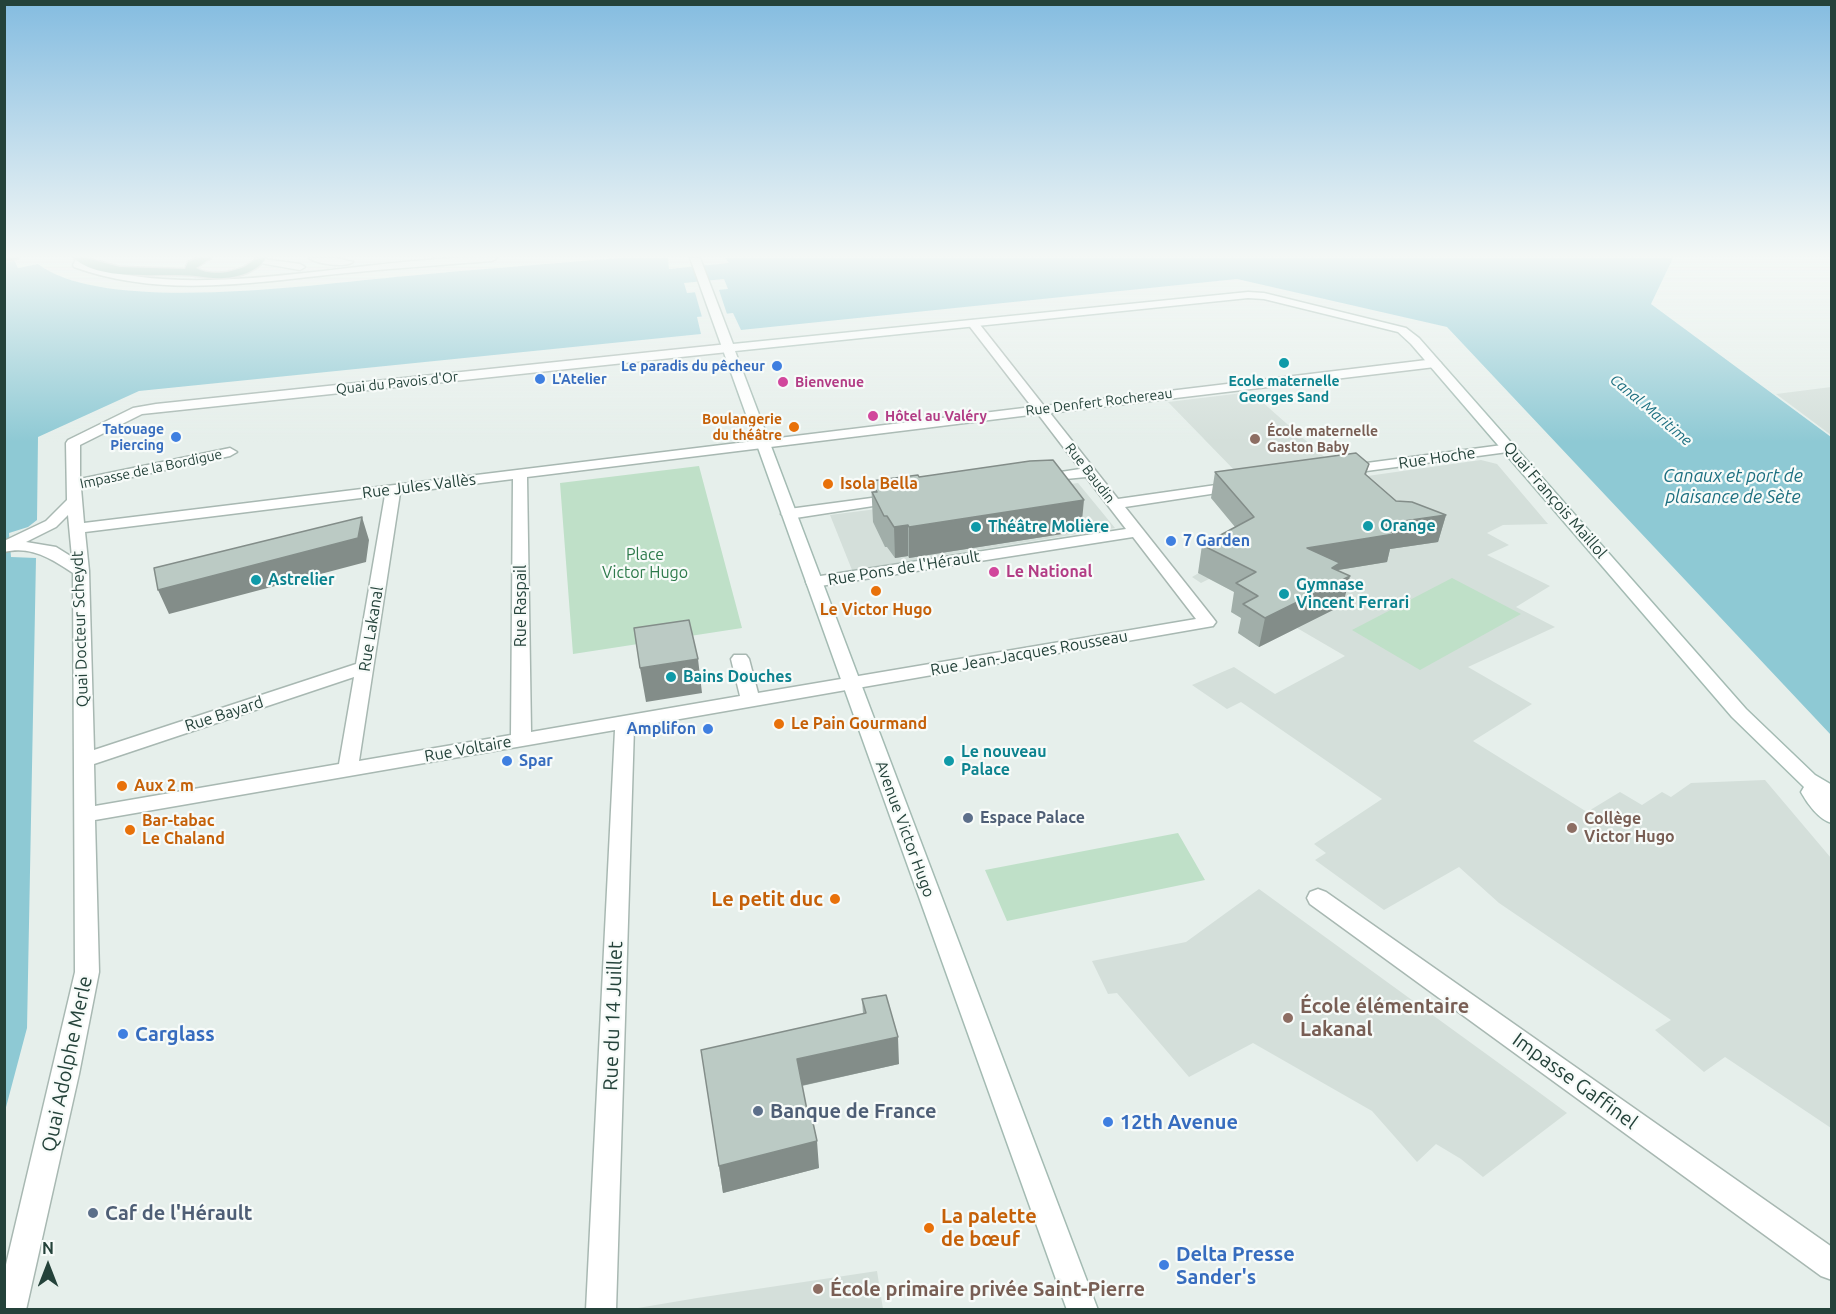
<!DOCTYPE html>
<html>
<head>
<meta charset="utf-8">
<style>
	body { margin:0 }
	#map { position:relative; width:1836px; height:1314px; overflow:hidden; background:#e6efeb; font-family:Ubuntu,sans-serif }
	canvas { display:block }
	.frame { position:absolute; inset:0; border:6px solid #24423a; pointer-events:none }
	.north { position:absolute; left:18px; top:1236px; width:60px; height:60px; -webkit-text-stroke:4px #f7fbf9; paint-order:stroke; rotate:0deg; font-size:16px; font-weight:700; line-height:24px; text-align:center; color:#24423a }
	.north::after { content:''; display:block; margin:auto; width:21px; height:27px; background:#24423a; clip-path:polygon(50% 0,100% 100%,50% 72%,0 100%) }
</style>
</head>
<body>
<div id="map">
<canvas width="1836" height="1314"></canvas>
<div class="frame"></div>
<div class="north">N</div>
</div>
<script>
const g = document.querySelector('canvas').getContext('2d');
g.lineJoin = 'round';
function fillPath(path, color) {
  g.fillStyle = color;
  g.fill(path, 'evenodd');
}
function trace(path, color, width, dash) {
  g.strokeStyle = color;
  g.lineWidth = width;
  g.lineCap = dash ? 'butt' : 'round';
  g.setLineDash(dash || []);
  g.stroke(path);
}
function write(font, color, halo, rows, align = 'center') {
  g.font = font + ' Ubuntu,sans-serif';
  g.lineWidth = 4.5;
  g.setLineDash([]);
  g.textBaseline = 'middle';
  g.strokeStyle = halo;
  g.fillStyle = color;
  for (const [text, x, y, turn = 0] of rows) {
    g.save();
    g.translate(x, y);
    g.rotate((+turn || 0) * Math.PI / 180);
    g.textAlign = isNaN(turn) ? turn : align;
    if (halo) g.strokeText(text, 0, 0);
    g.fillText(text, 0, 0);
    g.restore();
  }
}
const built = new Path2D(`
	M1831,387V435L1776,394Z
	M1251,392L1330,462L1239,475L1168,402Z
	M1481,460L1497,464L1548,524L1503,525L1487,533L1509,545L1487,555L1550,586L1516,607L1555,627L1468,667L1532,704L1473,741L1587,812L1620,792L1642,805L1662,792L1671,797L1691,783L1765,780L1831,858V1128L1725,1057L1704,1072L1655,1030L1671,1020L1499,903L1459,867L1384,910L1315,860L1326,853L1314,844L1382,799L1241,702L1227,709L1192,685L1234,667L1275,694L1345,656L1297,628L1259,647L1238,633L1252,624L1231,612L1250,600L1209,579L1201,583L1192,577L1250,543L1211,498Z
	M1078,483L1115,528L852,570L830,515Z
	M1259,889L1529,1085L1567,1113L1483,1177L1461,1159L1436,1144L1417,1162L1372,1111L1253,1043L1189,1077L1117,993L1108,994L1092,961L1186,942Z
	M877,1271L883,1309H632L697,1298Z`);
const green = new Path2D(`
	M699,466L742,628L573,654L560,483Z
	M1452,578L1521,614L1420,670L1352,630Z
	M1178,833L1205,880L1007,921L985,870Z`);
const water = new Path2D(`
	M5,258H13L18,268L38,264C106,316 322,283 407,276C478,269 549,264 620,258H668L669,269L729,263L725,258H1673L1651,304L1831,437V735L1447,327L1237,279L741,330L733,313L697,317L701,334L139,391L38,437L37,520L28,527L9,533L11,557L36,558L27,1028L5,1111ZM724,279L728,289L687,293L684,283Z`);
const pier = new Path2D(`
	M718,287L727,314L702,317L694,289Z`);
const minor = new Path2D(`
	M973,320L977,321L1044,406L1435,359L1441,363L1435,367L1050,413L1118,499L1237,482L1242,483L1244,486L1242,489L1237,490L1125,507L1213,618L1216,622L1213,626L634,727L616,1310H586L615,730L95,820L99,972L79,1074L26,1310H4V1273L75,972L73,573C52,559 31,545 4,552V541L46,521L67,500L66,443L68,440L133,408L156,404L728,344L734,348L728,352L142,414L80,445V479L230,448L237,452L230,456L81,488L84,523L1032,407L967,323ZM1038,414L1080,469L1035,476L1033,479L1035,482L1086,477L1126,529L814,577L808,578L806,582L808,586L814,587L1133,537L1196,619L758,693L749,659L746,655H734L731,659L740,696L531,732L527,477ZM513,479L511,735L359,761L400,493ZM385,495L356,664L94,750L89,571L85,532ZM68,515L72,557L56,547L26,542L56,527ZM354,677L339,764L95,806L94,764Z
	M1510,444L1515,445L1517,448L1515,451L1344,474L1337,470L1344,466Z
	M894,495L899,496L901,499L899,502L789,519L781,514L789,509Z
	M1318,889L1326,892L1832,1247V1280L1821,1276L1310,904L1307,898L1310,892Z`);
const secondary = new Path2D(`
	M77,258H85L84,264C178,298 316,269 415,261C442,259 470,255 497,258L492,261C443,265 395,268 346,273C256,282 161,299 74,267L73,265Z
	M256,258L300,264L305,267L300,270L260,263L256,262Z
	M309,258H336L353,262C345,268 317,264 309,258Z
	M690,258H700L733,344L1248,292L1264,293L1406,328L1419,338L1746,709L1815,775L1832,785V823C1819,820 1807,803 1801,792L1804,787L1732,717L1411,344L1398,332L1264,299L1248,298L735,351L1098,1310H1067Z`);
const primary = new Path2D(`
	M4,258H19L4,262Z
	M74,258H86L120,267L185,269L188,262L198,258H211L196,268C210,276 229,273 244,267C253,262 254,258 265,258V260C255,272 239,277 224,278C214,279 206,277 196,276C162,272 101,283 74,258Z`);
const wall = new Path2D(`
	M1369,464L1366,475L1396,501L1446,515L1438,542L1390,549L1387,562L1338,570L1343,605L1259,647L1238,633L1241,618L1231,612L1234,592L1198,573L1202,545L1235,527L1211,498L1215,472Z
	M871,481L1081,531L909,558L908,556L895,558L887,547H885L873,522Z
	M862,999L899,1064L802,1086L819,1168L723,1193L719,1166L863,1014Z`);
const shadedWall = new Path2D(`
	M1084,500L1081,531L909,558V527Z
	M1446,515L1438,542L1390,549L1387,562L1338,570L1335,584L1350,576L1343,605L1259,647L1265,618L1307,548L1383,524Z
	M362,517L369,540L366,562L169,614L158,590Z
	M908,525V556L895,558L894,527Z
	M698,659L702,693L646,702L640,668Z
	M898,1037L899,1064L800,1086L797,1059Z
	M817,1141L819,1168L723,1193L719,1166Z`);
const building = new Path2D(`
	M1356,453L1369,464L1365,474L1396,501L1412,502L1446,515L1383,524L1394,534L1307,548L1340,563L1332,568L1350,576L1265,618L1243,604L1258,596L1236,583L1256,572L1202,545L1254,517L1215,472Z
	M1053,460L1084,500L909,527L908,525L894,527L887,516H884L872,492H877L871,481L918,475L919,477L1030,461Z
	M362,517L358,538L158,590L154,568Z
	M689,620L698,659L640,668L634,628Z
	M886,995L898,1037L797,1059L807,1110L810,1109L817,1141L719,1166L701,1050L866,1013L862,999Z`);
const markers = [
	[1284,363,6,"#0f9aa8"],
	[777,366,6,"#3f7fe0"],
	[540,379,6,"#3f7fe0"],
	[783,382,6,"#d1479c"],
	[873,416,6,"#d1479c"],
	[794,427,6,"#e8710a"],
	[176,437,6,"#3f7fe0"],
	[1255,439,6,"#8d6e63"],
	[828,484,6,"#e8710a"],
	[1368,526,6,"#0f9aa8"],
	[976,527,6,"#0f9aa8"],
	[1171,541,6,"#3f7fe0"],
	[994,572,6,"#d1479c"],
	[256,580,6,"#0f9aa8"],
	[876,591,6,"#e8710a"],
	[1284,594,6,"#0f9aa8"],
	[671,677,6,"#0f9aa8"],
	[779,724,6,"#e8710a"],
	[708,729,6,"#3f7fe0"],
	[507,761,6,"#3f7fe0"],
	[949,761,6,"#0f9aa8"],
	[122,786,6,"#e8710a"],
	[968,818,6,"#5c6f8a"],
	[1572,828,6,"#8d6e63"],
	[130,830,6,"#e8710a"],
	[835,899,6,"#e8710a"],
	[1288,1018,6,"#8d6e63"],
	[123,1034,6,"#3f7fe0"],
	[758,1111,6,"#5c6f8a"],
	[1108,1122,6,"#3f7fe0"],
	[93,1213,6,"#5c6f8a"],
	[929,1228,6,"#e8710a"],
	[1164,1265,6,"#3f7fe0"],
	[818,1289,6,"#8d6e63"]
];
const farShopnames = [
	["Le paradis du pêcheur",765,366],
	["L'Atelier",552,379,"left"],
	["Tatouage",164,429],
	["Piercing",164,445]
];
const farCulturenames = [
	["Ecole maternelle",1284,381],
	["Georges Sand",1284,397]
];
const farHotelnames = [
	["Bienvenue",795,382],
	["Hôtel au Valéry",885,416]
];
const farStreetnames = [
	["Quai du Pavois d'Or",397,383,-6],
	["Rue Denfert Rochereau",1099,402,-7],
	["Impasse de la Bordigue",151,469,-12],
	["Rue Baudin",1090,473,52]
];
const farFoodnames = [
	["Boulangerie",782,419],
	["du théâtre",782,435]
];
const farEducationnames = [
	["École maternelle",1267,431],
	["Gaston Baby",1267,447]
];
const farWaternames = [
	["Canal Maritime",1651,410,40]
];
const streetNames = [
	["Rue Hoche",1437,458,-8],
	["Rue Jules Vallès",419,486,-7],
	["Quai François Maillol",1555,500,49],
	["Rue Pons de l'Hérault",904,568,-9],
	["Rue Raspail",521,606,-90],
	["Quai Docteur Scheydt",80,629,-92],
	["Rue Lakanal",371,629,-81],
	["Rue Jean-Jacques Rousseau",1029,653,-10],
	["Rue Bayard",224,714,-18],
	["Rue Voltaire",468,749,-10],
	["Avenue Victor Hugo",905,829,70]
];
const foodNames = [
	["Isola Bella",840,484],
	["Le Victor Hugo",876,610,"center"],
	["Le Pain Gourmand",791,724],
	["Aux 2 m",134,786],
	["Bar-tabac",142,821],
	["Le Chaland",142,839]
];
const cultureNames = [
	["Orange",1380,526],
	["Théâtre Molière",988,527],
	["Astrelier",268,580],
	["Gymnase",1296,585],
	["Vincent Ferrari",1296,603],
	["Bains Douches",683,677],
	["Le nouveau",961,752],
	["Palace",961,770]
];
const shopNames = [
	["7 Garden",1183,541],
	["Amplifon",696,729,"right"],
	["Spar",519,761]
];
const parkNames = [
	["Place",645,555],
	["Victor Hugo",645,573]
];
const hotelNames = [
	["Le National",1006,572]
];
const serviceNames = [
	["Espace Palace",980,818]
];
const educationNames = [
	["Collège",1584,819],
	["Victor Hugo",1584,837]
];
const waterNames = [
	["Canaux et port de",1733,476],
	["plaisance de Sète",1733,497]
];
const nearFoodnames = [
	["Le petit duc",823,899],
	["La palette",941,1216,"left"],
	["de bœuf",941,1239,"left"]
];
const nearEducationnames = [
	["École élémentaire",1300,1006],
	["Lakanal",1300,1029],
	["École primaire privée Saint-Pierre",830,1289]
];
const nearStreetnames = [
	["Rue du 14 Juillet",613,1016,-88],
	["Quai Adolphe Merle",67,1064,-78],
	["Impasse Gaffinel",1575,1081,36]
];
const nearShopnames = [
	["Carglass",135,1034],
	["12th Avenue",1120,1122],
	["Delta Presse",1176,1254],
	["Sander's",1176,1277]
];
const nearServicenames = [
	["Banque de France",770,1111],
	["Caf de l'Hérault",105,1213]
];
fillPath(built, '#d4dfda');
fillPath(green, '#bfe0c8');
fillPath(water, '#8ec9d4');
fillPath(pier, '#e6efeb');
trace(minor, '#a8b8b2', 3);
trace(secondary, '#a4bbb3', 3);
trace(primary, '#c2cac8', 3);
fillPath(minor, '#fff');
fillPath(secondary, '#fff');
fillPath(primary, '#6aa596');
fillPath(wall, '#a1aea9');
fillPath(shadedWall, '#838d89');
fillPath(building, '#bbcac4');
trace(building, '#838d89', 1.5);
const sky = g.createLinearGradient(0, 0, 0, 442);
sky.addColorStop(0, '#84bce0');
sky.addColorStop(0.58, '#f4f8f6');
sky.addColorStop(1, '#f4f8f600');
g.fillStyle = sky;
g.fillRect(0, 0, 1836, 442);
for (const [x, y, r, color] of markers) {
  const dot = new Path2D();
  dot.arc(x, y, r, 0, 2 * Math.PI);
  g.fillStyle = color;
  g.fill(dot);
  trace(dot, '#f7fbf9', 2);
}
write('bold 14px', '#366cbe', '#f7fbf9', farShopnames, 'right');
write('bold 14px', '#0d838f', '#f7fbf9', farCulturenames);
write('bold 14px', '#b23c85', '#f7fbf9', farHotelnames, 'left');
write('14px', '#24423a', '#f7fbf9', farStreetnames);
write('bold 14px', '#c56008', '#f7fbf9', farFoodnames, 'right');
write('bold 14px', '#785e54', '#f7fbf9', farEducationnames, 'left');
write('italic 15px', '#1c6f80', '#f7fbf9', farWaternames);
write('16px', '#24423a', '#f7fbf9', streetNames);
write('bold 16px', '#c56008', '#f7fbf9', foodNames, 'left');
write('bold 16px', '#0d838f', '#f7fbf9', cultureNames, 'left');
write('bold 16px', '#366cbe', '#f7fbf9', shopNames, 'left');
write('16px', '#2d7a4b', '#f7fbf9', parkNames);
write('bold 16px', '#b23c85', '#f7fbf9', hotelNames, 'left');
write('bold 16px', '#4e5e75', '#f7fbf9', serviceNames, 'left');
write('bold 16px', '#785e54', '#f7fbf9', educationNames, 'left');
write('italic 18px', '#1c6f80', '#f7fbf9', waterNames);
write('bold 20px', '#c56008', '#f7fbf9', nearFoodnames, 'right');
write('bold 20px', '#785e54', '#f7fbf9', nearEducationnames, 'left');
write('20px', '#24423a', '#f7fbf9', nearStreetnames);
write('bold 20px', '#366cbe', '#f7fbf9', nearShopnames, 'left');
write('bold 20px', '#4e5e75', '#f7fbf9', nearServicenames, 'left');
</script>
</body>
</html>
